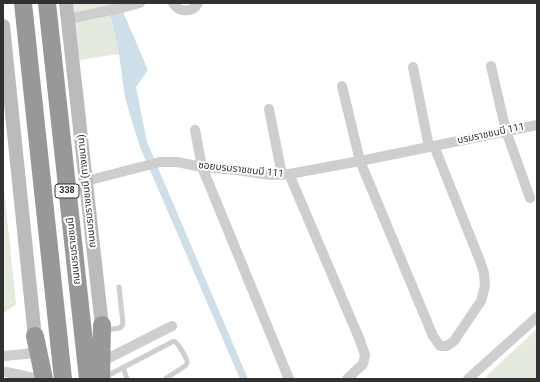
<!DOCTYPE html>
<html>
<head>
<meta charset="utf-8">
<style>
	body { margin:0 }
	#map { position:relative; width:540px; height:382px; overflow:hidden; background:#fff; font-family:Roboto,sans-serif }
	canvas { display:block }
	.frame { position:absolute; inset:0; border:4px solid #313131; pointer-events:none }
</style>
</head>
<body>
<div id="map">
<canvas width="540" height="382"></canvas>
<div class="frame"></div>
</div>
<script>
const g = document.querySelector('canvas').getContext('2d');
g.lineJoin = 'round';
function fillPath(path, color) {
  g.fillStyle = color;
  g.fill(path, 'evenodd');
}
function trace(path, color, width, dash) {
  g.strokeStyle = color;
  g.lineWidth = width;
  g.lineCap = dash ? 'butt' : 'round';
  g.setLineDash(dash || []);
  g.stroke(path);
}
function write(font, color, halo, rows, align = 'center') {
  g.font = font + ' Roboto,"Noto Sans Thai",sans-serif';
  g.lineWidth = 4;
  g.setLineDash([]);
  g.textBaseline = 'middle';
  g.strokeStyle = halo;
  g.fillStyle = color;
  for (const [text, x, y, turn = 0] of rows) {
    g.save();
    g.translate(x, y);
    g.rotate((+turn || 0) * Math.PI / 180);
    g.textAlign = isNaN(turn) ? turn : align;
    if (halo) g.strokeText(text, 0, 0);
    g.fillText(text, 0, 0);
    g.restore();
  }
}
const green = new Path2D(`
	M73,3H108L119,54L79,60Z
	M3,179L16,304L3,314Z
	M537,329V379H488L486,376Z`);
const water = new Path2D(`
	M108,3H122L124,14L148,70L136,87L147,142L248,379H240L140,147L125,98L119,54Z`);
const lane = new Path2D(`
	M106,330L120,328L123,324L119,287
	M123,367L127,379
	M107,376L172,342C173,342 174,341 175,342C178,343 188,360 187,363C187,364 186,365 185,366L165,379`);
const street = new Path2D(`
	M173,3C179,13 193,13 198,3
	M68,19L121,8L140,3
	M491,66L506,131L530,198
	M413,67L429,147
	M342,86L360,161L433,336L440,346H447L454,341L481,301L485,286L484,273L480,261L434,146
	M269,109L282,175
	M195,130L202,167L289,379
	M289,174L359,338L365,355L363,364L347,379
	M86,181L160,162H177L202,167L237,170L271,175L289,174L360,161L537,125
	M4,356L25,354L36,352
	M105,360L172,326
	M6,372L39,379
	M468,379L537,317`);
const secondary = new Path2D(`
	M66,3L103,335
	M3,26L36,347`);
const highway = new Path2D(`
	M23,3L63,379
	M47,3L88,379
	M35,336L44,379
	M101,379L102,325`);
const shields = [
	[67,191,24]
];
const shieldNames = [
	["338",67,191]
];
const streetNames = [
	["บรมราชชนนี 111",491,134,-12],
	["ซอยบรมราชชนนี 111",241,170,6],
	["ถนนบรมราชชนนี (ทางขนาน)",87,191,-96],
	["ถนนบรมราชชนนี",74,251,-96]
];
fillPath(green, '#e4eade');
fillPath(water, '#cfdfea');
trace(lane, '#cecece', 5);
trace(street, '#cecece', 10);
trace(secondary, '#bbb', 14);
trace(highway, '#989898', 18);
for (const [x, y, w] of shields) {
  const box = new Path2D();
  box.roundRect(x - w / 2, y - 7, w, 14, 3);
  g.fillStyle = '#fff';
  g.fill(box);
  trace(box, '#313131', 1);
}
write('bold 9px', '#313131', null, shieldNames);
write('10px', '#313131', '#fff', streetNames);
</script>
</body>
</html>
